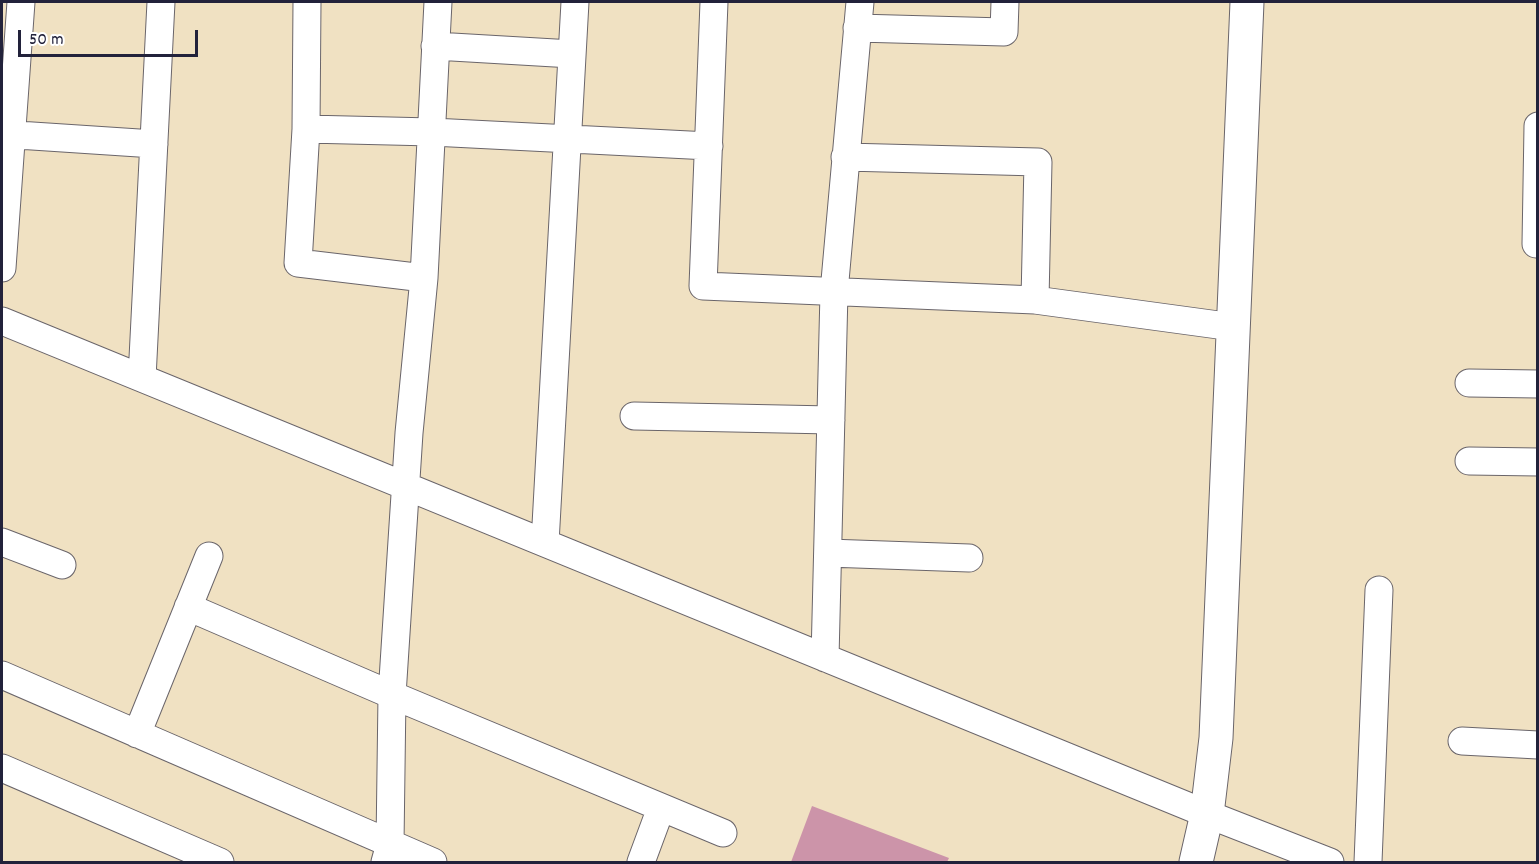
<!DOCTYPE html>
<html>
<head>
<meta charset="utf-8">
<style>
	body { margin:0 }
	#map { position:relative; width:1539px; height:864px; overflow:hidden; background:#f0e1c2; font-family:Dekko,sans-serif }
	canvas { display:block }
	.frame { position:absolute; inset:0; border:3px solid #22223b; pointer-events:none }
	.scale { position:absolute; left:18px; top:30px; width:180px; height:27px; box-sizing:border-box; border:3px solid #22223b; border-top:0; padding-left:8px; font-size:18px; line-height:21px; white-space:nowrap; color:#22223b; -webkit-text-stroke:4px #fff; paint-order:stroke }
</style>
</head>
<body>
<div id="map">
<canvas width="1539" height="864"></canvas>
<div class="frame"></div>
<div class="scale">50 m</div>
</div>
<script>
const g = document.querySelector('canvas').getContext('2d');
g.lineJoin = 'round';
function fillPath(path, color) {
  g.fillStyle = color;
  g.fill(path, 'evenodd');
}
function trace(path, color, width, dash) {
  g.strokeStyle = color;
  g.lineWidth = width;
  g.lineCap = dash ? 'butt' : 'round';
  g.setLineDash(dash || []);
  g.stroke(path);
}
const building = new Path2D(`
	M812,806L949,858L947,862H791Z`);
const street = new Path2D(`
	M307,2L306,129L432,132L709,146
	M714,2L703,286L1035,300L1233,327
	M857,28L1004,32L1005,2
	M435,46L572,54
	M1538,126L1536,244H1538
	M306,129L298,263L424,278
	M2,134L154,144
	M845,157L1038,162L1035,300
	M2,268L21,2
	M2,321L1207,814L1330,862
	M142,378L161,2
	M1469,383L1538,384
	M634,416L831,420
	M1469,461L1538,462
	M2,542L62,565
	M545,543L575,2
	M828,553L969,558
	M188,607L392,695L723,833
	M825,658L834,292L860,2
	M2,675L433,862
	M137,734L209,556
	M1462,741L1538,745
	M2,768L220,862
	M385,862L390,844L392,695L409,433L424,278L438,2
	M641,862L661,808
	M1368,862L1379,590`);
const secondary = new Path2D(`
	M1196,862L1207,814L1216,738L1247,2`);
fillPath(building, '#cc94a9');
trace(street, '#6a656a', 29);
trace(secondary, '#6a656a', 35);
trace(street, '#fff', 27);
trace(secondary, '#fff', 33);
</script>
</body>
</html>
